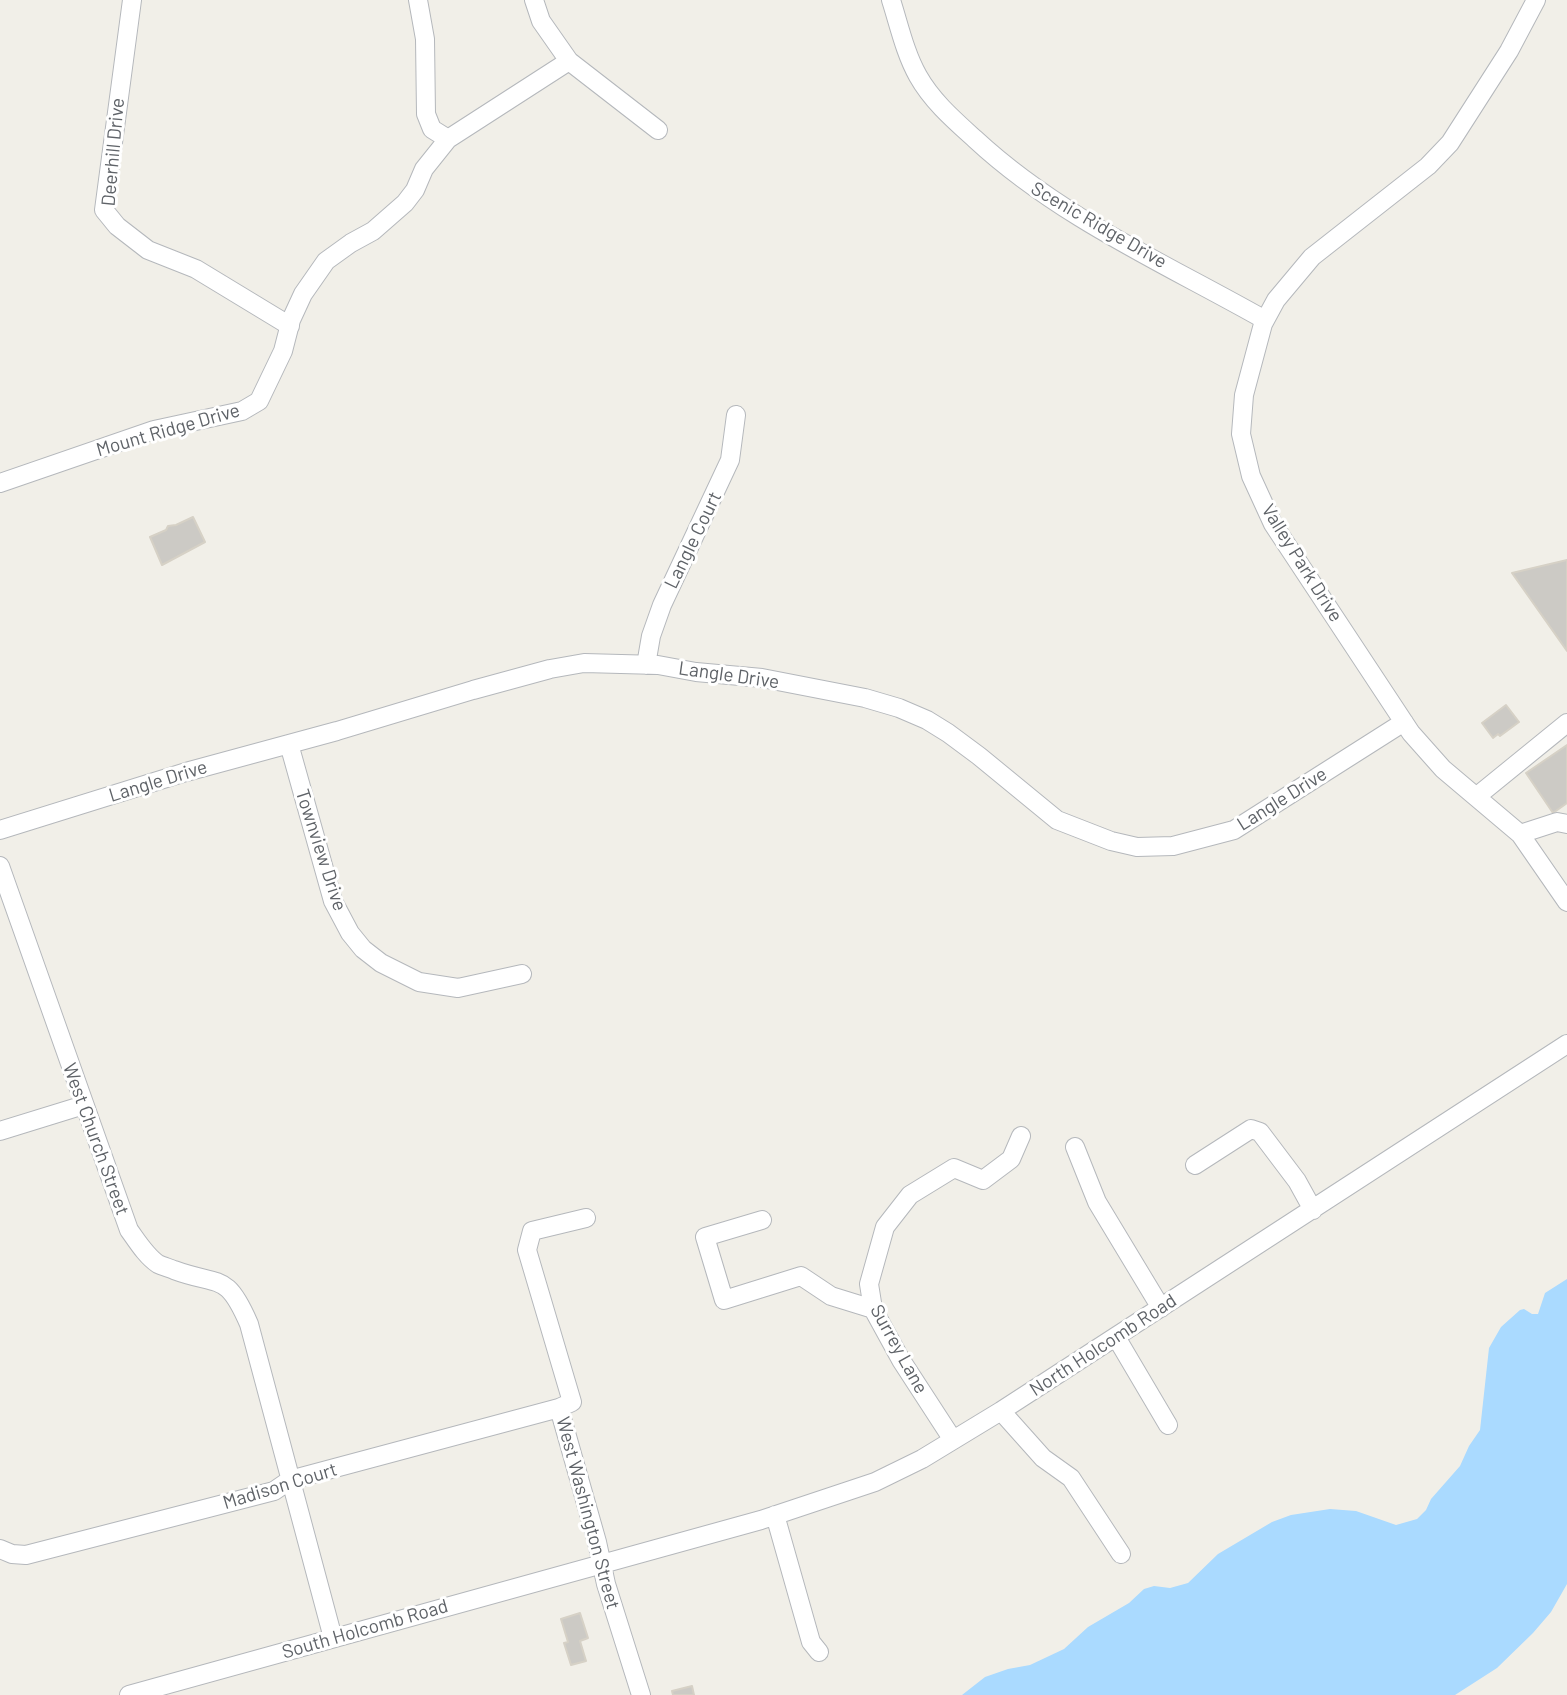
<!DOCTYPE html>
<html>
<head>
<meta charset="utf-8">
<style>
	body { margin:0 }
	canvas { display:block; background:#f1efe8 }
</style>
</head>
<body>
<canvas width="1567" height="1695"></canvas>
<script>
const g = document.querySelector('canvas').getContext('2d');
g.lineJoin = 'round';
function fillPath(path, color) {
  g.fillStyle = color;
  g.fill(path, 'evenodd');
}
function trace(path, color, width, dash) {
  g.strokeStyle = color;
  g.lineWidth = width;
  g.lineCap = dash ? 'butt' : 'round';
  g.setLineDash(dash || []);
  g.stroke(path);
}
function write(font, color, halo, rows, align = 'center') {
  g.font = font + ' Barlow,sans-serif';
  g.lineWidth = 6;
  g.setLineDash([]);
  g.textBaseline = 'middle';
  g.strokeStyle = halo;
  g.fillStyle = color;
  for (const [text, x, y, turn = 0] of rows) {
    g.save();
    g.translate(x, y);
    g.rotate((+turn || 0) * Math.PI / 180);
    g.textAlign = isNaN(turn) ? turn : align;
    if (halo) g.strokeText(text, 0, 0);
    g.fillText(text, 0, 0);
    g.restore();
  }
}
const water = new Path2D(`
	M1567,1279V1584L1551,1612L1533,1633L1497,1668L1455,1695H962L985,1677L1008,1669L1030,1665L1064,1649L1088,1627L1129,1603L1144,1589L1154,1586L1170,1588L1188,1583L1218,1554L1272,1522L1291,1515L1330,1509L1356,1511L1396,1525L1417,1519L1426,1510L1431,1499L1460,1466L1469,1446L1480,1430L1489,1348L1501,1327L1520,1310L1524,1309L1532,1314H1538L1545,1293Z`);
const building = new Path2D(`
	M193,517L205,542L162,565L150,537L166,530L168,526L176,525Z
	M1567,560V651L1512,573Z
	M1506,705L1519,722L1500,736L1498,734L1493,738L1482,723Z
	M1567,745V803L1553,813L1526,773Z
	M580,1613L588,1638L580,1641L586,1661L571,1665L564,1643L568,1642L561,1619Z
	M692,1686L694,1695H673L672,1691Z`);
const minor = new Path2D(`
	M132,0L104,210L117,226L148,250L196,269L290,326
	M418,0L425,39L426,114L432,129L448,139
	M534,0L541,21L569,61L658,130
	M891,0C899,25 905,53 918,76C932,101 954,120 975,139C1059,217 1166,264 1265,320
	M1536,0L1509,51L1450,143L1428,166L1312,257L1276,300L1263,324L1244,395L1241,434L1251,476L1273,524L1411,733L1443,769L1520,834L1567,902
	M0,483L154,430L242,411L259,401L283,351L291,320L303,294L326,261L351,243L373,231L405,203L415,190L424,169L448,139L569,61
	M646,665L651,636L662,605L730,460L736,415
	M289,744L333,901L350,933L363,949L381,963L419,982L458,988L522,974
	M1476,797L1567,723
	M0,830L186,772L337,731L473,690L550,669L584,663L658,665L696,672L762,678L865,698L899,708L927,720L948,733L979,756L1057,820L1111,841L1137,847L1173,846L1234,830L1404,722
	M1520,834L1557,822L1567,824
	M0,866L129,1230C137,1241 146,1256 158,1264C162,1266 169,1268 174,1270C220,1287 226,1271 249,1324L333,1638
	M0,1131L84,1105
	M1075,1147L1097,1202L1161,1308
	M1195,1165L1251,1129L1260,1132L1297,1181L1313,1210
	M762,1220L705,1237L724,1300L801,1276L831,1296L873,1309
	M1116,1337L1168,1425
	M559,1408L597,1542L606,1584L641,1695
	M1001,1411L1043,1458L1071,1478L1121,1554
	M953,1440L901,1360L873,1309L869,1284L885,1227L910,1195L954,1168L983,1180L1011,1159L1021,1136
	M775,1515L811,1642L819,1652
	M0,1549L12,1554L26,1555L274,1491L290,1480L559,1408L572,1402L527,1250L532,1231L586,1218
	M129,1695L761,1520L875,1482L922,1459L1001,1411L1567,1044`);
const streetNames = [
	["Deerhill Drive",113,152,-85],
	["Scenic Ridge Drive",1099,225,30],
	["Mount Ridge Drive",168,430,-16],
	["Langle Court",693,540,-64],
	["Valley Park Drive",1302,563,58],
	["Langle Drive",729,675,8],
	["Langle Drive",158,781,-17],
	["Langle Drive",1282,799,-32],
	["Townview Drive",321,850,72],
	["West Church Street",96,1139,70],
	["North Holcomb Road",1103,1345,-33],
	["Surrey Lane",899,1349,61],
	["Madison Court",280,1486,-17],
	["West Washington Street",588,1513,75],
	["South Holcomb Road",365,1629,-16]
];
fillPath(water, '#aadaff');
fillPath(building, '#cccac5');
trace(building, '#d6d1c6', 2);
trace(minor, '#b5b8bc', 20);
trace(minor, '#fff', 18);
write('19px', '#5f6368', '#fff', streetNames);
</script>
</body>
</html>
